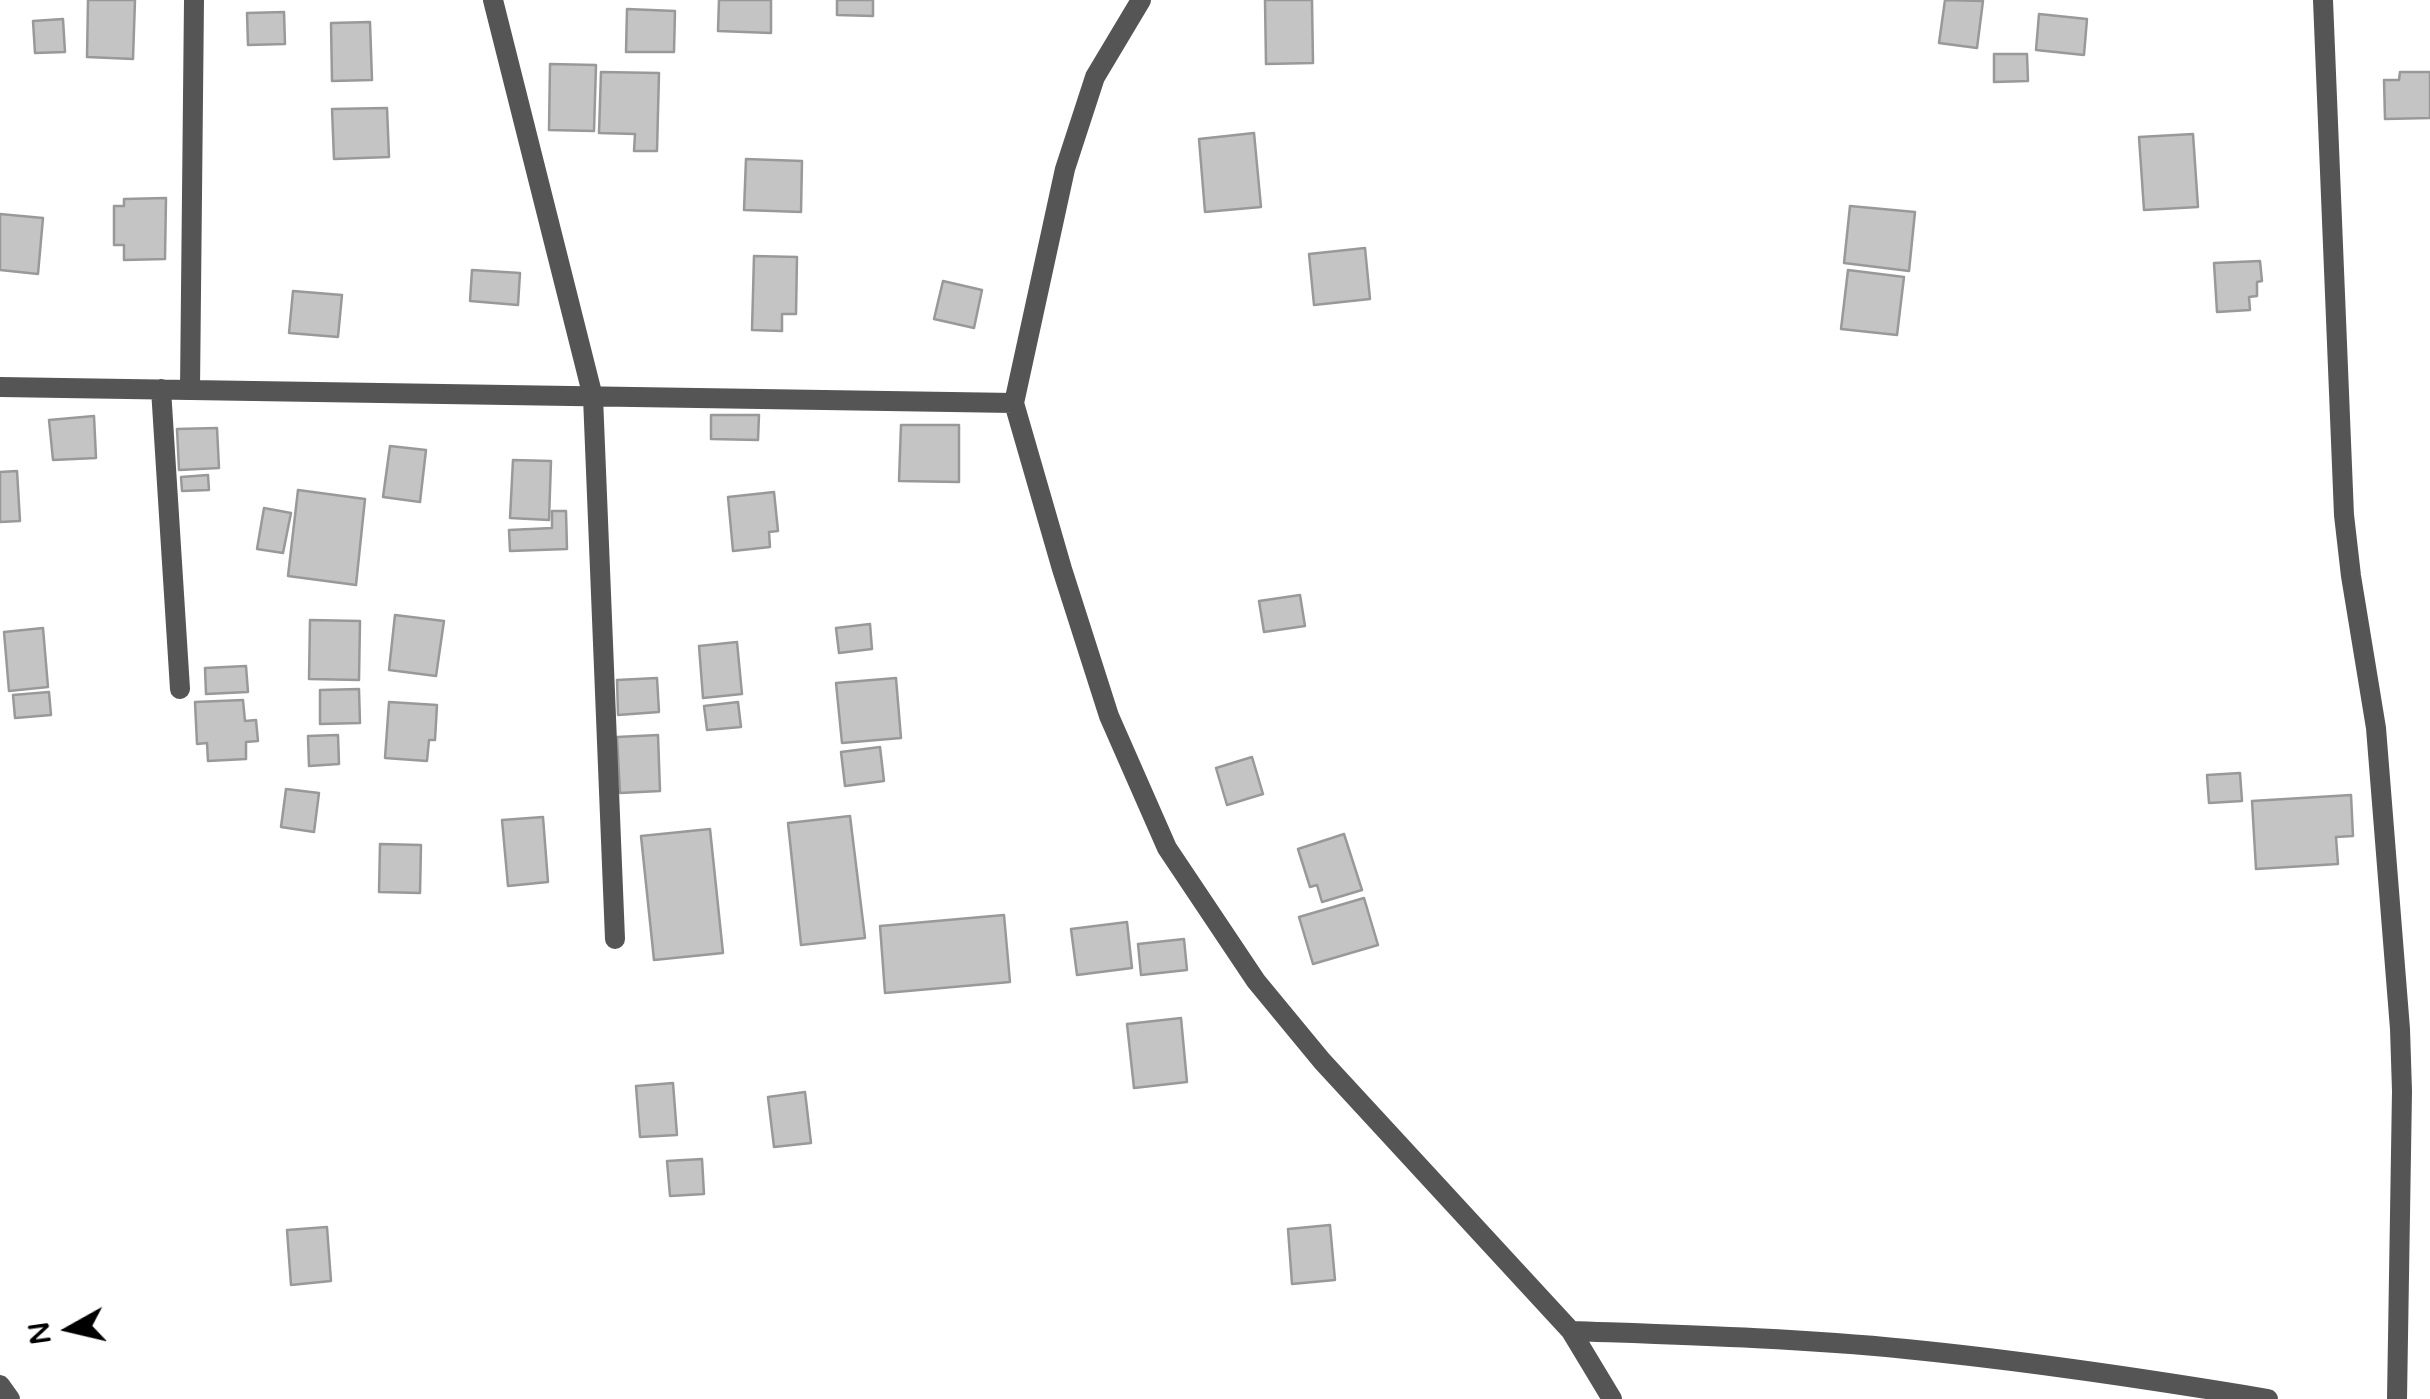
<!DOCTYPE html>
<html>
<head>
<meta charset="utf-8">
<style>
	body { margin:0 }
	#map { position:relative; width:2430px; height:1399px; overflow:hidden; background:#fff; font-family:"Varela Round",sans-serif }
	canvas { display:block }
	.north { position:absolute; left:20px; top:1279px; width:100px; height:100px; -webkit-text-stroke:8px #fff; paint-order:stroke; rotate:262deg; font-size:28px; font-weight:700; line-height:40px; text-align:center; color:#000 }
	.north::after { content:''; display:block; margin:auto; width:35px; height:45px; background:#000; clip-path:polygon(50% 0,100% 100%,50% 72%,0 100%) }
</style>
</head>
<body>
<div id="map">
<canvas width="2430" height="1399"></canvas>
<div class="north">N</div>
</div>
<script>
const g = document.querySelector('canvas').getContext('2d');
g.lineJoin = 'round';
function fillPath(path, color) {
  g.fillStyle = color;
  g.fill(path, 'evenodd');
}
function trace(path, color, width, dash) {
  g.strokeStyle = color;
  g.lineWidth = width;
  g.lineCap = dash ? 'butt' : 'round';
  g.setLineDash(dash || []);
  g.stroke(path);
}
const building = new Path2D(`
	M88,0H135L133,59L87,57Z
	M719,0H771V33L718,31Z
	M837,0H873V16L837,15Z
	M1265,0H1312L1313,63L1266,64Z
	M1945,0L1983,1L1977,48L1939,43Z
	M627,9L675,11L674,52H626Z
	M284,12L285,44L248,45L247,13Z
	M2039,14L2087,19L2084,55L2036,50Z
	M63,19L65,52L35,53L33,21Z
	M370,22L372,80L332,81L331,23Z
	M1994,54H2027L2028,81L1994,82Z
	M550,64L596,65L594,131L549,130Z
	M601,72L659,73L657,151H634L635,134L599,133Z
	M2400,72H2430V118L2385,119L2384,80H2399Z
	M387,108L389,157L334,159L332,109Z
	M1254,133L1261,207L1205,212L1199,139Z
	M2193,134L2198,207L2144,210L2139,137Z
	M746,159L802,161L801,212L744,210Z
	M166,198L165,259L124,260V245H114V206H124V199Z
	M1850,206L1915,212L1909,271L1844,263Z
	M0,214L43,218L38,274L0,270Z
	M1365,248L1370,299L1314,305L1309,254Z
	M754,256L797,257L796,314H782V331L752,330Z
	M2260,261L2262,281L2257,282V296L2249,297L2250,310L2217,312L2214,263Z
	M472,270L520,273L518,305L470,301Z
	M1848,270L1904,277L1897,335L1841,329Z
	M943,281L982,290L974,328L934,319Z
	M293,291L342,295L338,337L289,333Z
	M711,415H759L758,440L711,439Z
	M94,416L96,458L53,460L49,420Z
	M901,425H959V482L899,481Z
	M217,428L219,468L179,470L177,429Z
	M390,446L426,450L420,502L383,497Z
	M513,460L551,461L549,520L510,518Z
	M17,471L20,521L0,522V472Z
	M208,475L209,490L182,491L181,477Z
	M298,490L365,499L356,585L288,576Z
	M774,492L778,531L769,532L770,547L733,551L728,497Z
	M264,508L291,513L283,553L257,549Z
	M552,511H566L567,549L510,551L509,530L552,528Z
	M1300,595L1305,626L1264,632L1259,601Z
	M395,615L444,621L436,676L389,670Z
	M310,620L360,621L359,680L309,679Z
	M870,624L872,649L839,653L836,628Z
	M43,628L48,687L9,691L4,632Z
	M737,642L742,694L703,698L699,646Z
	M246,666L248,692L206,694L205,668Z
	M657,678L659,712L618,715L617,680Z
	M896,678L901,738L842,743L836,683Z
	M359,689L360,723L320,724V690Z
	M49,692L51,715L15,718L13,695Z
	M243,700L245,721L256,720L258,741L246,742V759L208,761L207,743L197,744L195,702Z
	M389,702L437,705L435,740H429L427,761L385,758Z
	M738,702L741,727L707,730L704,706Z
	M338,735L339,764L309,766L308,736Z
	M658,735L660,791L620,793L617,737Z
	M880,747L884,781L845,786L841,752Z
	M1252,757L1263,794L1227,805L1216,768Z
	M2240,773L2242,801L2209,803L2207,775Z
	M286,789L319,793L314,832L281,827Z
	M2351,795L2353,836L2336,837L2338,864L2256,869L2252,801Z
	M850,816L865,938L801,945L788,823Z
	M543,817L548,882L508,886L502,820Z
	M710,829L723,953L654,960L641,836Z
	M1344,834L1362,890L1322,902L1317,885L1310,887L1298,849Z
	M380,844L421,845L420,893L379,892Z
	M1364,898L1378,945L1313,964L1299,917Z
	M1004,915L1010,982L885,993L880,926Z
	M1127,922L1132,968L1077,975L1071,929Z
	M1184,939L1187,970L1141,975L1138,944Z
	M1181,1018L1187,1082L1134,1088L1127,1024Z
	M673,1083L677,1135L640,1137L636,1086Z
	M805,1092L811,1143L774,1147L768,1097Z
	M702,1159L704,1194L670,1196L667,1161Z
	M1330,1225L1335,1280L1292,1284L1288,1229Z
	M327,1227L331,1281L291,1285L287,1230Z`);
const minor = new Path2D(`
	M493,0L593,397L615,939
	M1141,0L1095,77L1065,169L1014,403L1062,569L1109,716L1167,848L1256,981L1322,1061L1571,1331L1612,1399
	M2323,0L2344,515L2351,576L2376,728L2400,1029L2402,1091L2397,1399
	M0,387L1014,403
	M161,389L180,689
	M190,389L194,0
	M1571,1331C1682,1335 1794,1338 1906,1349C2027,1361 2148,1379 2268,1399
	M0,1385L10,1399`);
fillPath(building, '#c4c4c4');
trace(building, '#999', 2.5);
trace(minor, '#555', 20);
</script>
</body>
</html>
